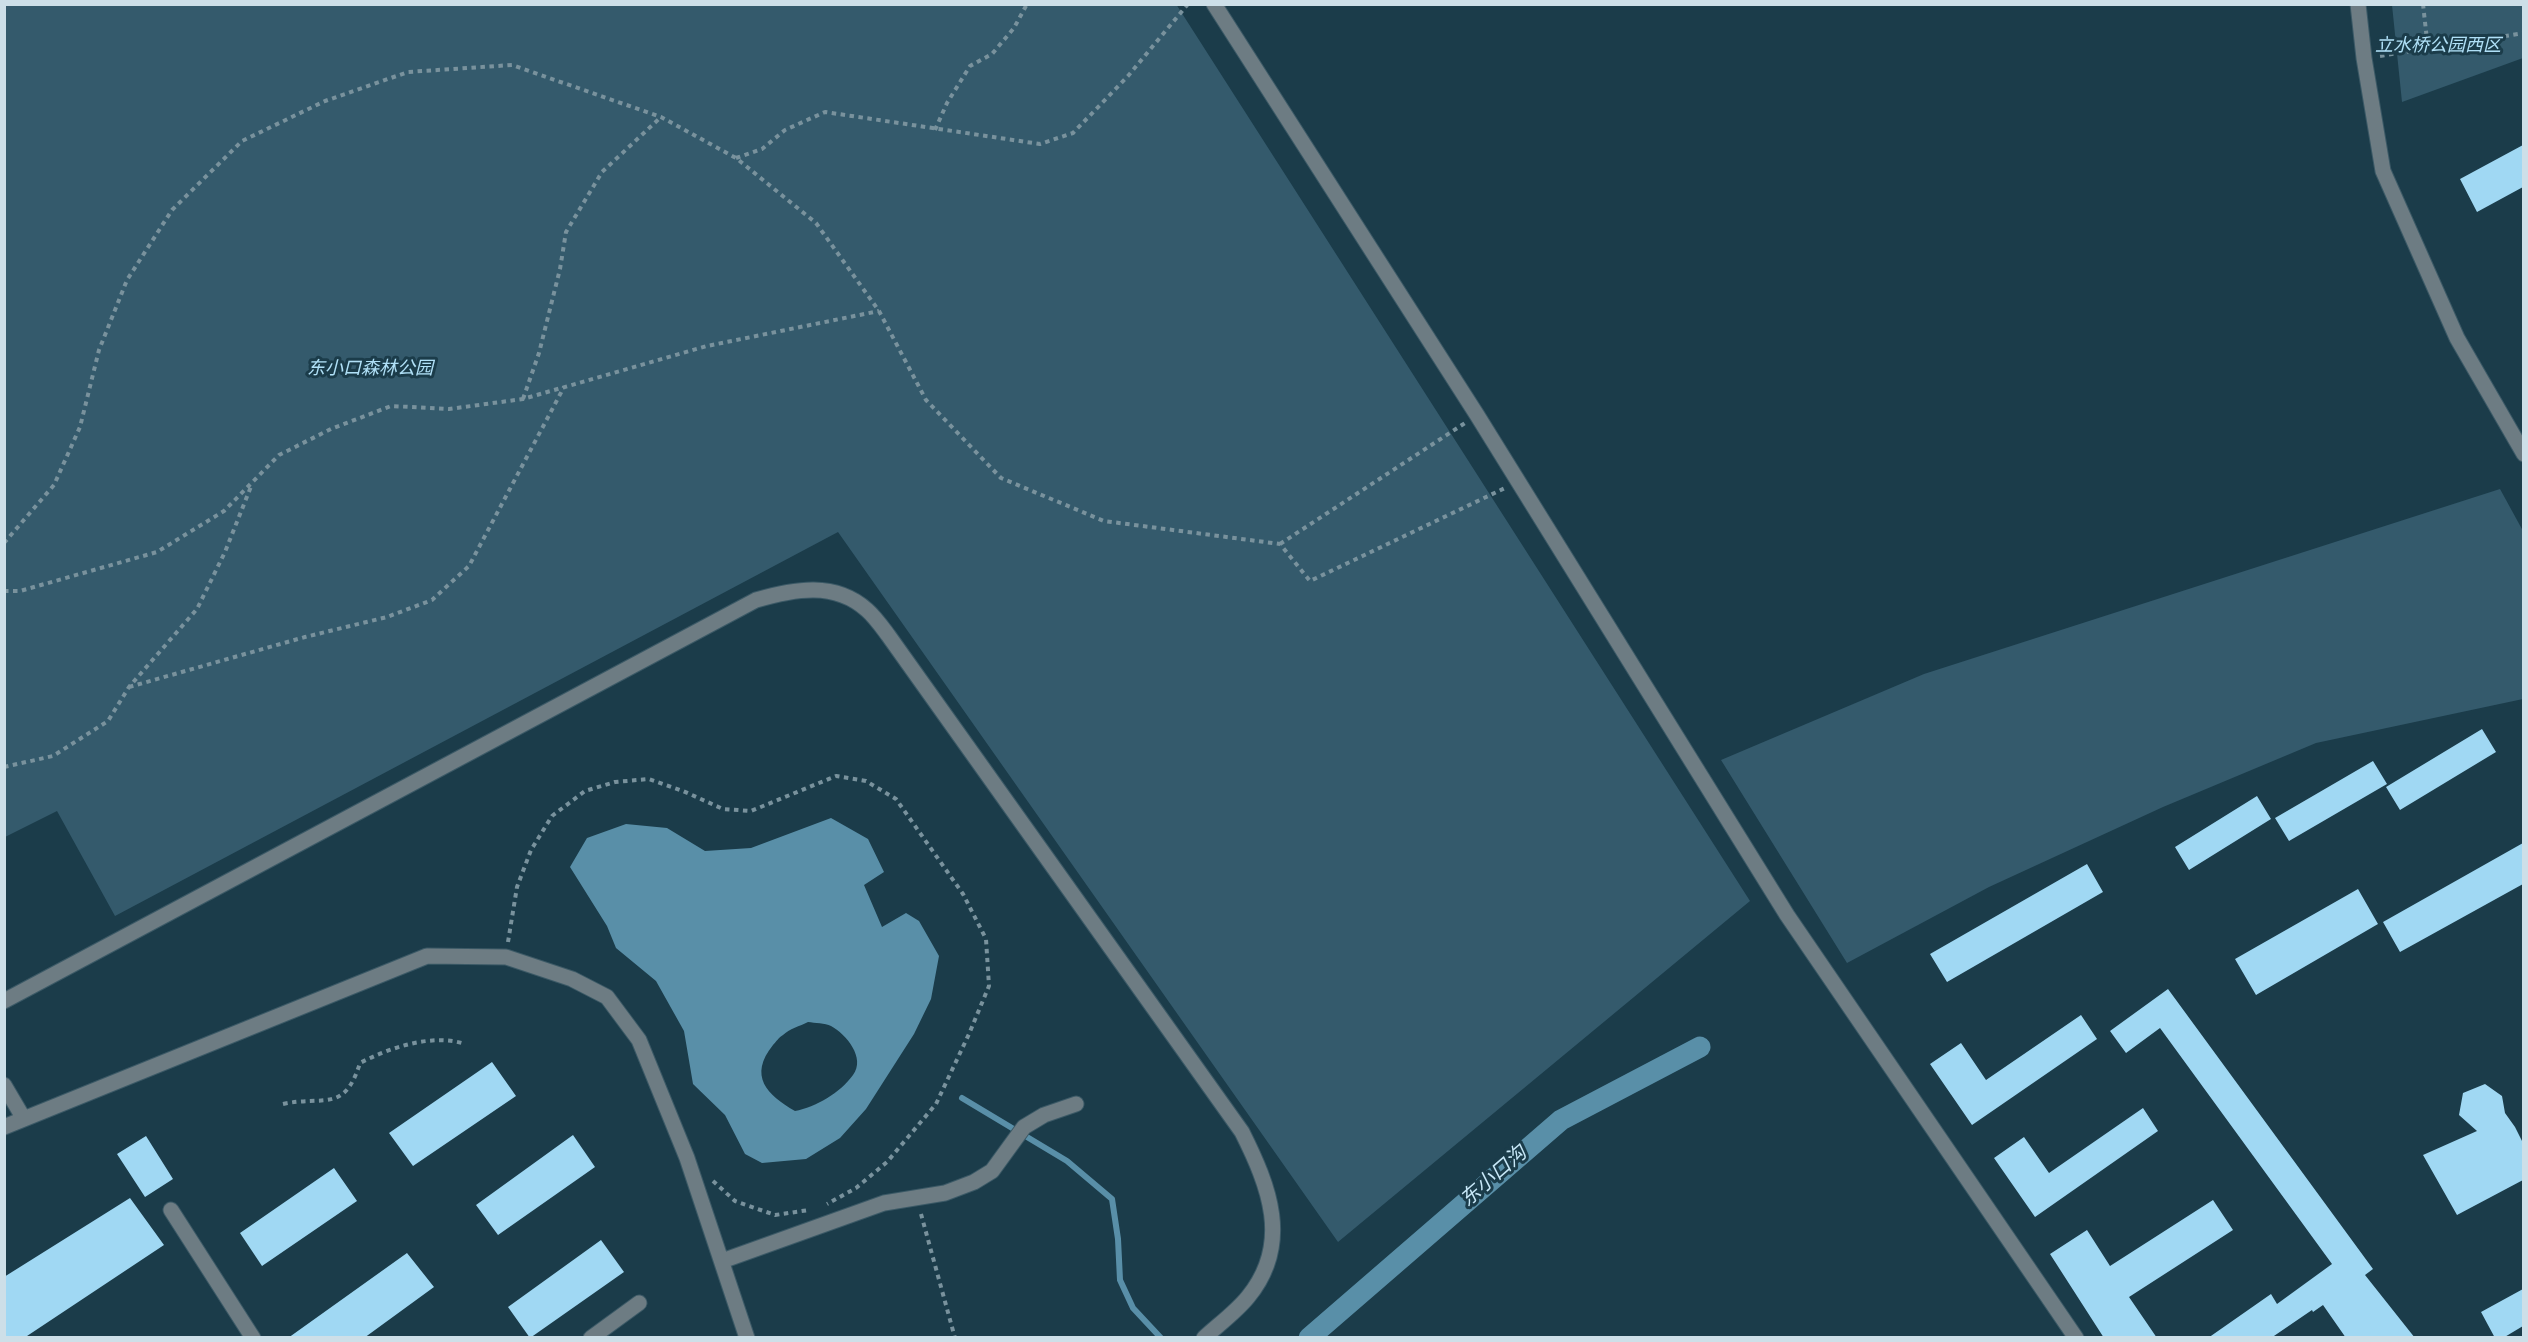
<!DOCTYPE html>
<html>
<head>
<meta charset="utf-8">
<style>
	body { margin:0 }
	#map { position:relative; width:2528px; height:1342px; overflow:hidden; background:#1b3c4a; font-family:"Times New Roman",serif }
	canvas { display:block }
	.frame { position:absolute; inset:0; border:6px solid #cddfe8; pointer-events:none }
</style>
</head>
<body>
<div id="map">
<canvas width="2528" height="1342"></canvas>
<div class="frame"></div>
</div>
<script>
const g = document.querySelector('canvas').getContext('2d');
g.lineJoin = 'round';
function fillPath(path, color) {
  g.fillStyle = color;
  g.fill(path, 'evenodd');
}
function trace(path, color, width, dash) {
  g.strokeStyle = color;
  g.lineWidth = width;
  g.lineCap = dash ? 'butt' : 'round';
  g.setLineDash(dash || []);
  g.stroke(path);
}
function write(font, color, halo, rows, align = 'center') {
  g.font = font + ' "Times New Roman","Noto Sans SC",serif';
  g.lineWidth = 6;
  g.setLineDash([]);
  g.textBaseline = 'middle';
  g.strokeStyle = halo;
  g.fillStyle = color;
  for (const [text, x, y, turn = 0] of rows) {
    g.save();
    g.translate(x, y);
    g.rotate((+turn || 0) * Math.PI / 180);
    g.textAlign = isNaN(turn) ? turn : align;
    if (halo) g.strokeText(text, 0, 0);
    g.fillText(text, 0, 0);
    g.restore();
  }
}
const green = new Path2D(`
	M1176,4L1750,901L1338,1242L838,532L115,916L57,811L5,837V5Z
	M2392,5H2523V58L2402,102Z
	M2500,489L2523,531V699L2316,743L2163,807L1989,887L1847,963L1721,760L1924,674Z`);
const water = new Path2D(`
	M831,818L868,839L884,872L864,885L882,927L906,913L919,921L939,956L931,999L914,1034L866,1109L840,1138L806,1159L762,1163L745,1154L725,1115L693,1084L684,1031L656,981L616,948L607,926L570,867L587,838L626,824L667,828L705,851L751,848ZM808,1022C815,1023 825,1023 831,1026C846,1034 866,1058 853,1075C840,1093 816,1107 795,1111C767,1095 748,1076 773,1045C776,1042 779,1037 783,1035C789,1029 800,1026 808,1022Z`);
const stream = new Path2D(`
	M962,1098L1067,1161L1112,1199L1118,1239L1120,1280L1133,1308L1161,1338`);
const canal = new Path2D(`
	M1309,1338L1561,1120L1700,1047`);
const building = new Path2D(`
	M2523,145V187L2477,212L2460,179Z
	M2482,729L2496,752L2400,810L2386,787Z
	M2373,761L2387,784L2289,841L2275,818Z
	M2257,796L2271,819L2189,870L2175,847Z
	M2523,843V884L2400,952L2383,922Z
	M2087,864L2103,892L1947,982L1930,954Z
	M2358,889L2378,924L2256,995L2235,959Z
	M2168,989L2373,1269L2365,1275L2415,1338H2346L2323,1305L2313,1312L2312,1310L2271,1338H2208L2271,1294L2277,1304L2332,1264L2160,1028L2126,1053L2110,1031Z
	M2081,1015L2097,1039L1972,1125L1930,1064L1961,1043L1986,1080Z
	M492,1062L516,1096L413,1166L389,1133Z
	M2485,1084L2502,1096L2505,1113L2515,1127L2523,1143V1180L2457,1215L2423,1155L2477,1131L2459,1115L2463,1093Z
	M2143,1108L2158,1131L2035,1217L1994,1158L2024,1137L2049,1173Z
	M573,1135L595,1167L498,1235L476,1205Z
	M146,1136L173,1179L145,1197L117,1154Z
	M334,1168L357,1201L262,1266L240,1233Z
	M130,1198L164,1245L24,1338H4V1277Z
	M2213,1200L2233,1230L2129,1297L2157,1338H2104L2050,1254L2087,1230L2110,1266Z
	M601,1240L624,1272L530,1338L508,1307Z
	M407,1253L434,1287L364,1338H288Z
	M2523,1289V1326L2503,1338H2495L2481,1312Z`);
const path = new Path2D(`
	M2423,4L2428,49
	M2380,56L2524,33
	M935,130L947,103L970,66L992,54L1014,28L1027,4
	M736,158L762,149L785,130L825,112L1040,144L1073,133L1128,76L1188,4
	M523,399L539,353L560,269L566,232L602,172L661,117
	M4,543L54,485L80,427L99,350L127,280L172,210L242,141L325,101L408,72L512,65L661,117L736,158L816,223L879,311L926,400L1001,478L1104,521L1280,544L1310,581L1505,488
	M1280,544L1465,423
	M4,591H20L157,552L224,511L279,455L331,429L391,406L449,409L523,399L707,346L879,311
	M129,687L305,637L387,617L432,600L469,566L564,387
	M4,767L53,756L108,721L129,687L197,609L225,552L252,484
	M508,942L517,887L531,850L552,816L585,791L615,782L649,779L683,791L723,809L751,811L836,776L866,781L896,799L963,894L986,939L989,986L969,1034L936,1104L887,1162L856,1188L827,1204
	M283,1104C324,1095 344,1114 360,1063C389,1048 432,1033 465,1044
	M713,1181L735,1201L775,1215L809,1210
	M921,1214L955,1338`);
const minor = new Path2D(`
	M1214,4L1477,415L1787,915L2076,1338
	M2358,4L2364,58L2383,171L2457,338L2524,454
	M4,1001L756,600C794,589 835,581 867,610C875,617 882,627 888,635L1242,1132C1269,1186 1292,1243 1248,1297C1236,1312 1218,1325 1204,1338
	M4,1085L24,1119
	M4,1127L427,956L506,957L572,979L607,997L639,1040L687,1158L747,1338
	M171,1210L253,1338
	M722,1261L884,1203L945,1193L974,1182L992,1171L1024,1127L1044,1115L1076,1104
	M591,1338L639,1303`);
const parkNames = [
	["立水桥公园西区",2438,46],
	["东小口森林公园",370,369]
];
const waterNames = [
	["东小口沟",1494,1177,-41]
];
fillPath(green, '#345a6c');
fillPath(water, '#598fa8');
trace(stream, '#598fa8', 6);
trace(canal, '#598fa8', 21);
fillPath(building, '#a0d8f3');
trace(minor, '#3b5966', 17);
trace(path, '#79929d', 4, [4.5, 4.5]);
trace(minor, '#6d7c83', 15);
write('italic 18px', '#b0e0f7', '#1b3c4a', parkNames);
write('italic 20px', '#c8e8f8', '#1b3c4a', waterNames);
</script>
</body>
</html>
